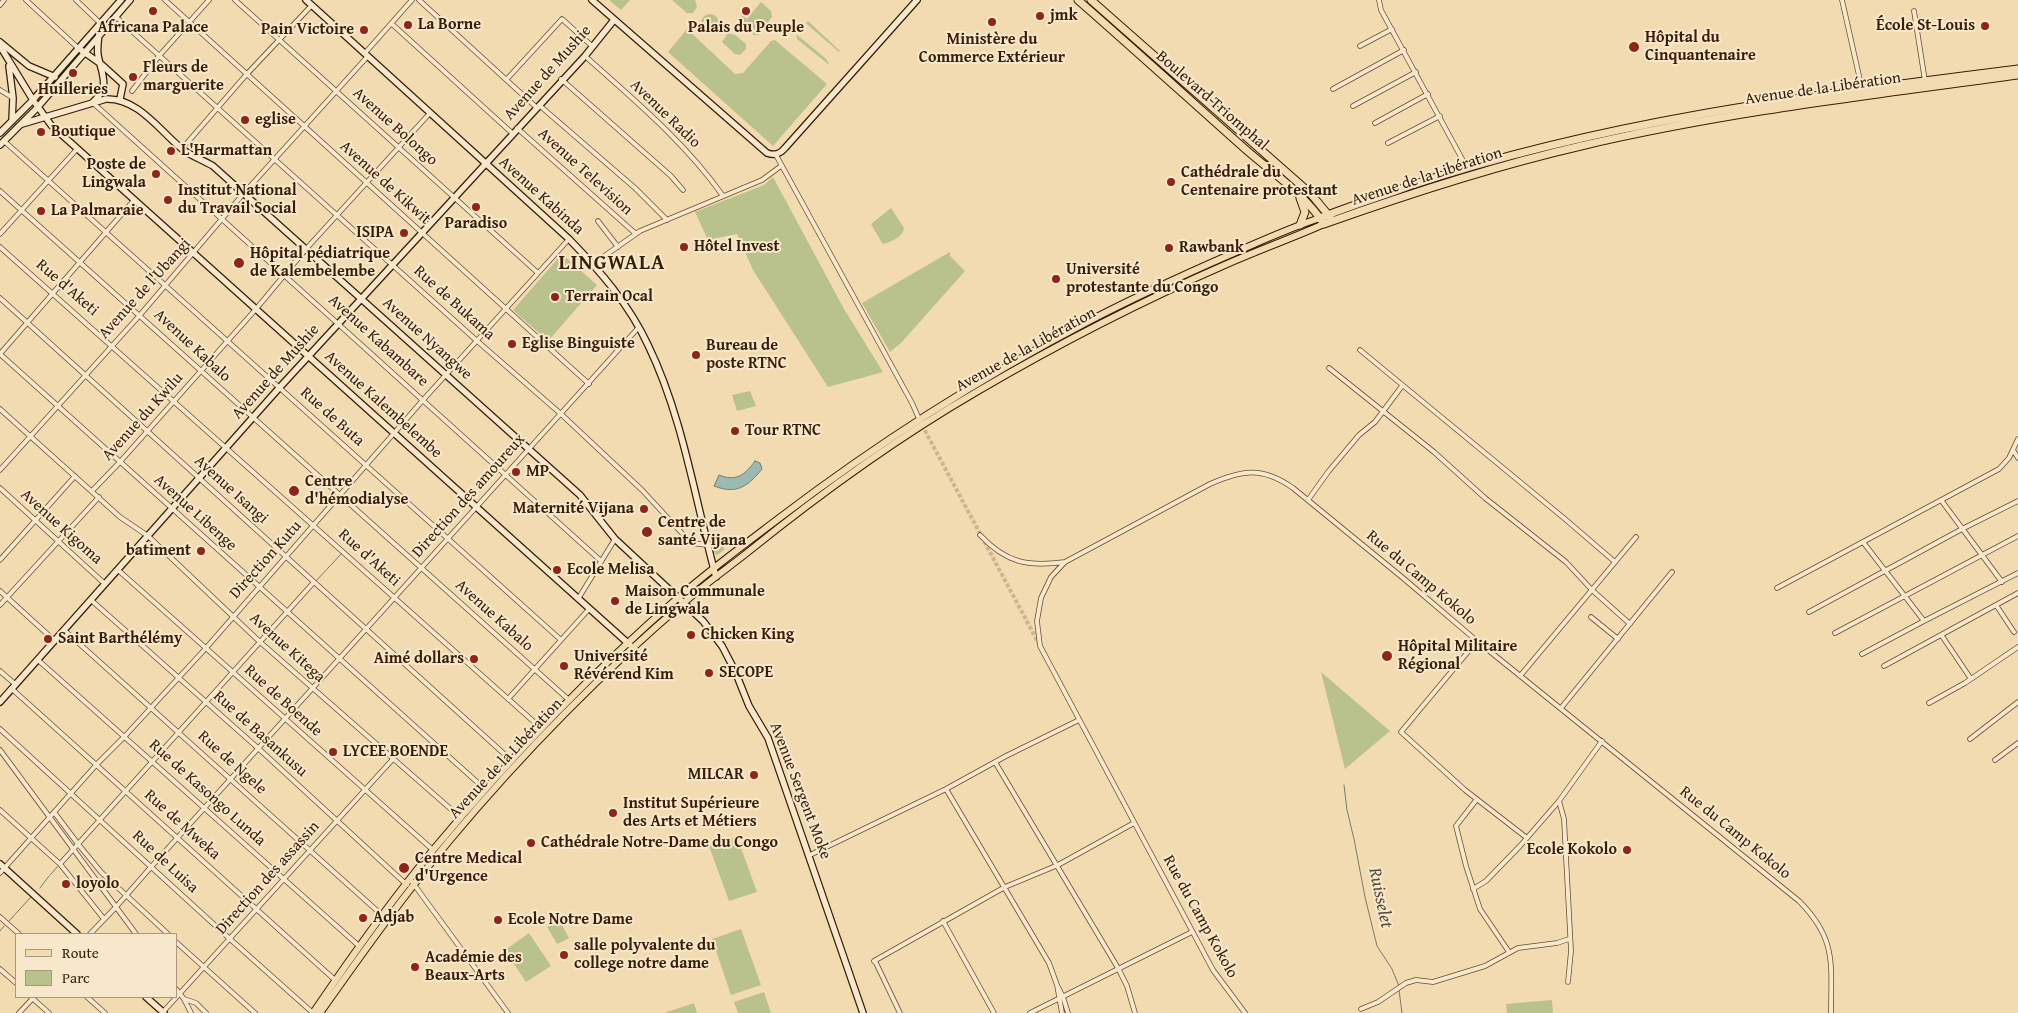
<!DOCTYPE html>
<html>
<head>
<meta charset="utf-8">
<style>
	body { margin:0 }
	#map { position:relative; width:2018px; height:1013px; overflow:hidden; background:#f3dbb1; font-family:"Gentium Book Plus",serif }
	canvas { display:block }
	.legend { position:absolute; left:15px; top:933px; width:162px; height:65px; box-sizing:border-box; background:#f7e8cc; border:1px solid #ab977d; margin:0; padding:6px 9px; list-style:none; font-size:15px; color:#381d07 }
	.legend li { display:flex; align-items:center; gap:10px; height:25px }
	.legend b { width:25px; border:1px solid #ab977d }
</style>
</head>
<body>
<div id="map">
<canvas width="2018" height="1013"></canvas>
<ul class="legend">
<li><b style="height:6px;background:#f3dbb1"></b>Route</li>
<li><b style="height:14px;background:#b9c18d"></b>Parc</li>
</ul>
</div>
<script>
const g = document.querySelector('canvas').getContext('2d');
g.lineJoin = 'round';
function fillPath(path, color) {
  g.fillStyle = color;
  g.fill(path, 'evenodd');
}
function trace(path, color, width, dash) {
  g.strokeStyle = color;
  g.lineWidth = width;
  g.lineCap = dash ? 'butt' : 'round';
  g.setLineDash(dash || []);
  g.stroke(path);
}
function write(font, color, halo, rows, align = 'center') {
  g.font = font + ' "Gentium Book Plus",serif';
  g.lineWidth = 4;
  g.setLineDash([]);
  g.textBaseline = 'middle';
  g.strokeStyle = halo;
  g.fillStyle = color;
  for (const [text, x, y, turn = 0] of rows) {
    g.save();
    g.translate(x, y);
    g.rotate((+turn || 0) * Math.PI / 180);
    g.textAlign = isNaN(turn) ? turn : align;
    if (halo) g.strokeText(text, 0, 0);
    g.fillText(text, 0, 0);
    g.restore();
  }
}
const green = new Path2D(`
	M609,0H630L621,10Z
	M672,0H695L697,7L693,13H687Z
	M761,2L771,11L772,17L758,35H754L739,20L742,15L747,19Z
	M701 23a9 9 0 1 1 18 0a9 9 0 1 1-18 0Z
	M808,21L840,51L839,52L809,26L806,23Z
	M687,29L735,74L743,73L771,41L775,40L827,84L773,146L668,52Z
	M728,33L735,35L746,44V49L740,55L735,54L722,42Z
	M796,34L825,58L829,63L828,64L797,39Z
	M773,177L844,309L883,372L828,387L753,270L737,234L708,240L695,212L764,185Z
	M891,208L904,228C903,237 892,241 884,244L882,243L871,224Z
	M950,252V256L965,271L901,343L890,352L862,303Z
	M562,254L597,285L548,341L513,310Z
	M750,391L756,406L737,411L732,395Z
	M715,537L722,538L724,550L717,555L711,549Z
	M1321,672L1390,731L1345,769Z
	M737,837L757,892L729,901L709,846Z
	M559,920L569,938L557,944L547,927Z
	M741,929L761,985L731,995L712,939Z
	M529,933L551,966L526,982L505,950Z
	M764,992L771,1013H738L734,1002Z
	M1552,1000L1553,1013H1507L1506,1004Z
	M694,1003L697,1013H664Z`);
const water = new Path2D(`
	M755,461L760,463L762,469C748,486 737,495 714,486L719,475C736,482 745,475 755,461Z`);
const stream = new Path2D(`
	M316,581L342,553
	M1344,785L1347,810L1354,839L1365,897L1377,946L1392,969L1399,986
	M50,875L60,864
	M40,888L49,876
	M9,921L31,897
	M0,931L4,926
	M1399,990L1402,1013`);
const streetTunnel = new Path2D(`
	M922,425L1039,644`);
const street = new Path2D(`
	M26,0L78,48
	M76,0L100,23
	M165,0L589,384
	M235,0L538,273
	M419,0L536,107
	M1379,0L1381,10L1467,168
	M1842,0L1862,89
	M0,5L4,0
	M1914,11L1925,81
	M115,16L476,340L561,414L642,490L691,543L707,545
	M392,24L512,133
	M1360,46L1392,29
	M365,53L412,0
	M585,56C633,99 685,142 723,196
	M507,79L562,19L592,46
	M561,79L671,176L683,190
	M1333,89L1404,50
	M0,90L13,98
	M132,91L159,56L209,0
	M92,102L601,561
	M539,105L635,188L667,220
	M1353,106L1416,72
	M1375,123L1428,94
	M517,128L636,234
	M4,141L561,640
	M187,143L246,75L312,5
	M1388,143L1440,116
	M776,155L912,403L920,421
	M0,191L569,700
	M598,221L618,247
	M0,234L77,149
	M0,247L542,729
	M593,264L640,231L762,180L781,166
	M0,298L512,761
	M1360,350L1565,519L1615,562
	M0,354L486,790
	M0,354L134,200
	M1329,368L1434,452L1485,498L1566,562L1592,590L1630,624
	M0,409L120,517L148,536L260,642L461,818
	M2013,450L2018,458
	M0,470L140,315L244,193L368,56
	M0,488L105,584
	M92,491L119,463L256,309L306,249L430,113
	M1308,500L1328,472L1359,435L1375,422L1402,386
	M1941,500L2002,582
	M980,535C1006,563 1028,567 1065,562
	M1863,542L1924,621L2018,573
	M0,560L75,476
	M118,570L433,850
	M1777,588L1999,469L2009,458L2018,439
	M0,591L55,641
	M578,599L615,539
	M91,600L259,749L407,885
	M0,605L99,497
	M1996,605L2014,632
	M1809,612L1962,529L2018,501
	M1591,617L1618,639
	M64,630L383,916
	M1835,633L2018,536
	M1942,636L1971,679
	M1477,641L1401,732L1465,790L1527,838
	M1862,654L1924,621
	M38,660L359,946
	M1884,666L2018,593
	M0,671L15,684
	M1520,676L1636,537
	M12,689L335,980
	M508,699L589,609
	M1929,703L1965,683L2018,647
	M1561,708L1672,572
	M0,729L230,939L313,1013
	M1970,739L2018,702
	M0,750L136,934
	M1995,760L2018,743
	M995,762L1118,968L1127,986L1135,1013
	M946,789L1049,963L1057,985L1062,1013
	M1477,799L1456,826L1466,866L1480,909L1509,952
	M1559,801L1564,819L1571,951L1568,982
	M0,810L60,864L104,919
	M54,812L78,844L101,872L168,934
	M810,855L946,789L1006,756L1079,720
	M60,864L314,582
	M0,873L97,764L125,736L206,648L423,400L569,239
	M410,879L508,1013
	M1473,889L1486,881L1520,846L1559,801L1602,741
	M0,917L19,934
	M943,921L994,1013
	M90,934L116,907L151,867L639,327
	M176,942L255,1013
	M0,969L16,983
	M1058,987L1063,997L1068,1013
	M176,989L184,999L191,1013
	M31,997L49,1013
	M87,997L105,1013
	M184,999L196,1003L206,1013
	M1361,1009L1378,1002L1406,983L1416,980L1433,982L1485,966L1518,948L1557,943L1569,939
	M19,1013L34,997
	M162,1013L393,759
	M900,1013L876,963L874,961L1005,887L1058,865L1134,823
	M1030,1013L1192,932
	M1245,1013L1213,970L1040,646L1037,621L1041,598L1051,577L1065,562L1210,484C1242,470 1262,466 1293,488L1403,578L1477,641L1799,901C1837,939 1831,964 1831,1013`);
const secondary = new Path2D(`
	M306,0L569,239C600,271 629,304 648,345C683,417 695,500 716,577
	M592,0L767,153C775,156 780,154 785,148L917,0
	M0,42L29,66L55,77
	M0,46L33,100L51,125L630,645
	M81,50L101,64L123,84L120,99
	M9,66L13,98L12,121
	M94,101C111,86 101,73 98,55C97,48 98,42 99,34
	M22,124L106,99C138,98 159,130 182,149C191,156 203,160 213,166L580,495L615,539L703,621L722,646L735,671L749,706L768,738L863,1013
	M0,133L33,100L121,0
	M0,145L37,108L130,0
	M0,702L280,387L585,56L614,20
	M0,864L77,934
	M146,997L164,1013`);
const primary = new Path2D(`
	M313,1013C351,957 390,902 433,850C509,759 591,673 680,596C711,569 745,544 778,519C875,445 978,379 1087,322C1133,298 1181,276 1229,255C1259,242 1289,228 1320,218
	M320,1013C361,955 403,896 449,841C521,755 601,673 687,600C706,583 728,568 748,552C821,493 897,438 978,391C1058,344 1142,301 1227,264C1259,250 1292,238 1324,224`);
const highway = new Path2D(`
	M1078,0C1134,49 1189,99 1244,148C1271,172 1304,193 1324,224C1408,194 1494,166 1581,146C1725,112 1872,95 2018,75
	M1091,0L1311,194L1330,217
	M1320,218C1349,206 1380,197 1409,186C1606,120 1813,95 2018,69
	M1300,225L1305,212L1300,198`);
const markers = [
	[153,11,5,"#8f2418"],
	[746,11,5,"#8f2418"],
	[1040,16,5,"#8f2418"],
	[992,22,5,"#8f2418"],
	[408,25,5,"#8f2418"],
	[1985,26,5,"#8f2418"],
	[364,30,5,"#8f2418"],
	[1634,47,6,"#8f2418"],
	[73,73,5,"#8f2418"],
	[133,77,5,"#8f2418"],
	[245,120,5,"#8f2418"],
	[41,132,5,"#8f2418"],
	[171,151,5,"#8f2418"],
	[156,174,5,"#8f2418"],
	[1171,182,5,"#8f2418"],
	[168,200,5,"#8f2418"],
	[476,207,5,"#8f2418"],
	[41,211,5,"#8f2418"],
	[404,233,5,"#8f2418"],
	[684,247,5,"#8f2418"],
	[1169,248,5,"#8f2418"],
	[239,263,6,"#8f2418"],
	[1056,279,5,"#8f2418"],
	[555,297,5,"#8f2418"],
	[512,344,5,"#8f2418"],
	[696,355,5,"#8f2418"],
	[735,431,5,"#8f2418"],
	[516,472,5,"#8f2418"],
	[294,491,6,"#8f2418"],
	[644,509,5,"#8f2418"],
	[647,532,6,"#8f2418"],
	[201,551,5,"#8f2418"],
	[557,570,5,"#8f2418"],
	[615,601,5,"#8f2418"],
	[691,635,5,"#8f2418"],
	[48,639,5,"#8f2418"],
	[1387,656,6,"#8f2418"],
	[474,659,5,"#8f2418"],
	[564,666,5,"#8f2418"],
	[709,673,5,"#8f2418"],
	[333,752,5,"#8f2418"],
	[754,775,5,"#8f2418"],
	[613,813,5,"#8f2418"],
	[531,843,5,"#8f2418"],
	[1627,850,5,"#8f2418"],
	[404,868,6,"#8f2418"],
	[66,884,5,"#8f2418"],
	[363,918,5,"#8f2418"],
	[498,920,5,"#8f2418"],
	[564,955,5,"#8f2418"],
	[415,967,5,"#8f2418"]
];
const poiNames = [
	["jmk",1050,16],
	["La Borne",418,25],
	["École St-Louis",1975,26,"right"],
	["Africana Palace",153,28,"center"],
	["Palais du Peuple",746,28,"center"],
	["Pain Victoire",354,30,"right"],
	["Hôpital du",1645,38],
	["Cinquantenaire",1645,56],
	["Ministère du",992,40,"center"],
	["Commerce Extérieur",992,58,"center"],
	["Fleurs de",143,68],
	["marguerite",143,86],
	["Huilleries",73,90,"center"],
	["eglise",255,120],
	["Boutique",51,132],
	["L'Harmattan",181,151],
	["Poste de",146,165,"right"],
	["Lingwala",146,183,"right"],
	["Cathédrale du",1181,173],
	["Centenaire protestant",1181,191],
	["Institut National",178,191],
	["du Travail Social",178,209],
	["La Palmaraie",51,211],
	["Paradiso",476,224,"center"],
	["ISIPA",394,233,"right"],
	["Hôtel Invest",694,247],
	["Rawbank",1179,248],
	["Hôpital pédiatrique",250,254],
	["de Kalembelembe",250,272],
	["Université",1066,270],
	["protestante du Congo",1066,288],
	["Terrain Ocal",565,297],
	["Eglise Binguiste",522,344],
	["Bureau de",706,346],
	["poste RTNC",706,364],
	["Tour RTNC",745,431],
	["MP",526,472],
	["Centre",305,482],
	["d'hémodialyse",305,500],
	["Maternité Vijana",634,509,"right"],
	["Centre de",658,523],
	["santé Vijana",658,541],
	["batiment",191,551,"right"],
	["Ecole Melisa",567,570],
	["Maison Communale",625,592],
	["de Lingwala",625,610],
	["Chicken King",701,635],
	["Saint Barthélémy",58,639],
	["Hôpital Militaire",1398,647],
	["Régional",1398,665],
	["Université",574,657],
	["Révérend Kim",574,675],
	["Aimé dollars",464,659,"right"],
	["SECOPE",719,673],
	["LYCEE BOENDE",343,752],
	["MILCAR",744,775,"right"],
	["Institut Supérieure",623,804],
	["des Arts et Métiers",623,822],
	["Cathédrale Notre-Dame du Congo",541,843],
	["Ecole Kokolo",1617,850,"right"],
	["Centre Medical",415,859],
	["d'Urgence",415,877],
	["loyolo",76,884],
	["Adjab",373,918],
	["Ecole Notre Dame",508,920],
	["salle polyvalente du",574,946],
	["college notre dame",574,964],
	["Académie des",425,958],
	["Beaux-Arts",425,976]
];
const streetNames = [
	["Avenue de Mushie",548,73,-48],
	["Avenue de la Libération",1823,89,-8],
	["Boulevard Triomphal",1212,101,41],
	["Avenue Radio",665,114,44],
	["Avenue Bolongo",395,127,42],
	["Avenue Television",585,172,42],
	["Avenue de la Libération",1427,177,-18],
	["Avenue de Kikwit",385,183,42],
	["Avenue Kabinda",541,196,42],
	["Rue d'Aketi",67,288,41],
	["Avenue de l'Ubangi",145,289,-48],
	["Rue de Bukama",454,303,42],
	["Avenue Nyangwe",427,339,42],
	["Avenue Kabambare",378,341,42],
	["Avenue Kabalo",192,346,43],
	["Avenue de la Libération",1026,350,-29],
	["Avenue de Mushie",276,372,-48],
	["Avenue Kalembelembe",383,405,42],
	["Avenue du Kwilu",143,417,-48],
	["Rue de Buta",332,417,42],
	["Avenue Isangi",231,490,42],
	["Direction des amoureux",469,496,-48],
	["Avenue Libenge",195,513,42],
	["Avenue Kigoma",61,527,42],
	["Rue d'Aketi",369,558,42],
	["Direction Kutu",266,560,-48],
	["Rue du Camp Kokolo",1421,578,40],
	["Avenue Kabalo",494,616,42],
	["Avenue Kitega",287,648,42],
	["Rue de Boende",283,701,42],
	["Rue de Basankusu",260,734,42],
	["Avenue de la Libération",506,759,-47],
	["Rue de Ngele",232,763,42],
	["Avenue Sergent Moke",800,791,69],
	["Rue de Kasongo Lunda",207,793,42],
	["Rue de Mweka",182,825,42],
	["Rue du Camp Kokolo",1735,833,39],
	["Rue de Luisa",165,862,43],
	["Direction des assassin",268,878,-48],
	["Rue du Camp Kokolo",1200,917,61]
];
const waterNames = [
	["Ruisselet",1380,898,78]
];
const districtNames = [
	["LINGWALA",612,264]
];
fillPath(green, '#b9c18d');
fillPath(water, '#9dbab2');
trace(water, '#757b6e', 1);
trace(stream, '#757b6e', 1);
trace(streetTunnel, '#ceb58f', 4, [4, 2]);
trace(street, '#674c32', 5.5);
trace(secondary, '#381d07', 8);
trace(primary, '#381d07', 8);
trace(highway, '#381d07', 9);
trace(street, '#f7e8cc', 4);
trace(secondary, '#f7e8cc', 5.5);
trace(primary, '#f3dbb1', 6);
trace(highway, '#f3dbb1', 7);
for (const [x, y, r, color] of markers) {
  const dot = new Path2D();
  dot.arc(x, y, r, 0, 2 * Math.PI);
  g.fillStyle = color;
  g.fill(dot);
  trace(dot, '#f7e8cc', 2);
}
write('bold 16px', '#381d07', '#f7e8cc', poiNames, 'left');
write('16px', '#381d07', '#f7e8cc', streetNames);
write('italic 18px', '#564c3a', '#f7e8cc', waterNames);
g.letterSpacing = '1px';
write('bold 21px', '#381d07', '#f7e8cc', districtNames);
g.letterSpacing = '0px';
</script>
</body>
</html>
